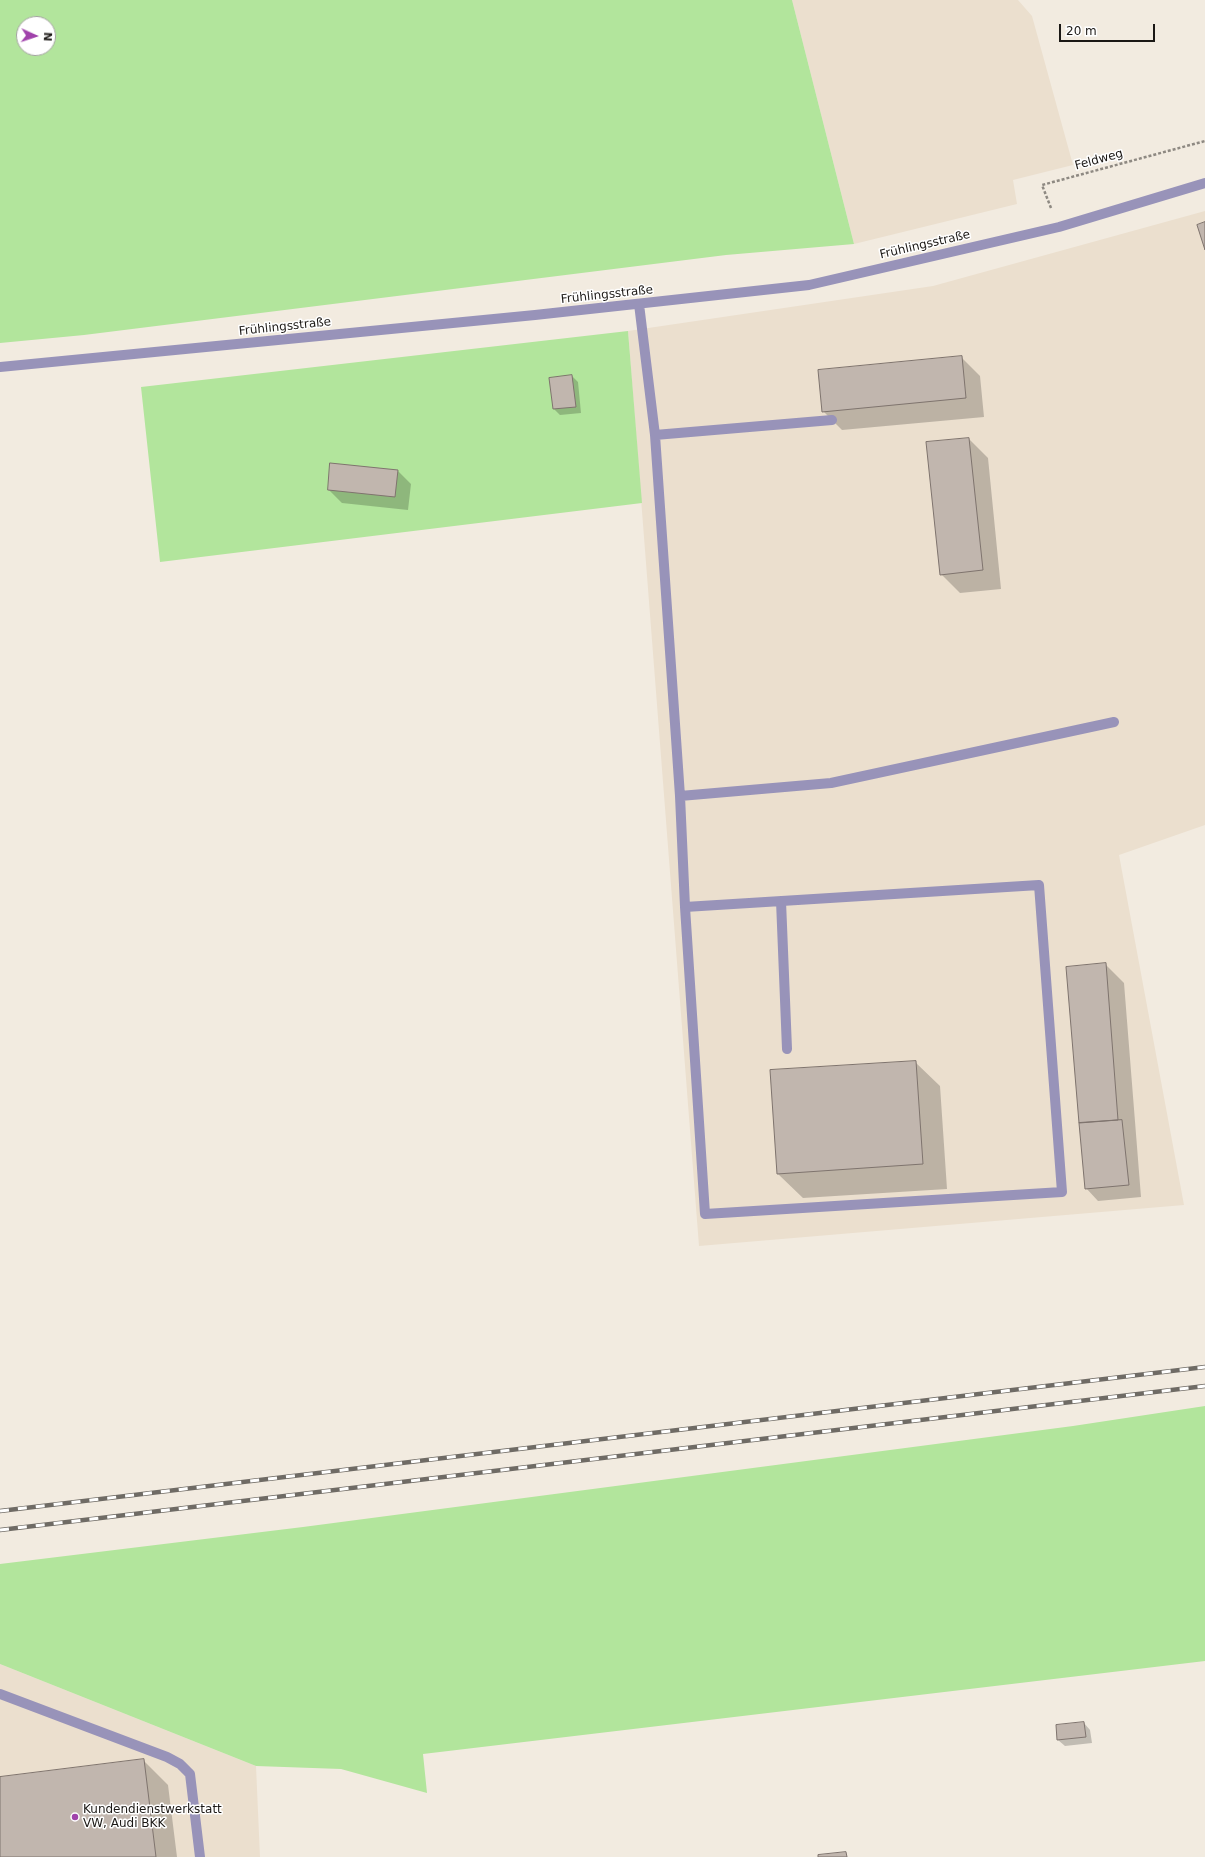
<!DOCTYPE html>
<html>
<head>
<meta charset="utf-8">
<style>
	body { margin:0 }
	#map { position:relative; width:1205px; height:1857px; overflow:hidden; background:#f2ebe0; font-family:"DejaVu Sans",sans-serif }
	canvas { display:block }
	.north { position:absolute; left:16px; top:16px; width:40px; height:40px; box-sizing:border-box; background:#fff; border:1px solid #a4a3a1; border-radius:50%; rotate:93deg; font-size:11px; font-weight:700; line-height:16px; text-align:center; color:#1b1815 }
	.north::after { content:''; display:block; margin:auto; width:14px; height:18px; background:#a042ab; clip-path:polygon(50% 0,100% 100%,50% 72%,0 100%) }
	.scale { position:absolute; left:1059px; top:24px; width:96px; height:18px; box-sizing:border-box; border:2px solid #1b1815; border-top:0; padding-left:5px; font-size:12px; line-height:14px; white-space:nowrap; color:#1b1815; -webkit-text-stroke:3px #fff; paint-order:stroke }
</style>
</head>
<body>
<div id="map">
<canvas width="1205" height="1857"></canvas>
<div class="north">N</div>
<div class="scale">20 m</div>
</div>
<script>
const g = document.querySelector('canvas').getContext('2d');
g.lineJoin = 'round';
function fillPath(path, color) {
  g.fillStyle = color;
  g.fill(path, 'evenodd');
}
function trace(path, color, width, dash) {
  g.strokeStyle = color;
  g.lineWidth = width;
  g.lineCap = dash ? 'butt' : 'round';
  g.setLineDash(dash || []);
  g.stroke(path);
}
function write(font, color, halo, rows, align = 'center') {
  g.font = font + ' "DejaVu Sans",sans-serif';
  g.lineWidth = 3;
  g.setLineDash([]);
  g.textBaseline = 'middle';
  g.strokeStyle = halo;
  g.fillStyle = color;
  for (const [text, x, y, turn = 0] of rows) {
    g.save();
    g.translate(x, y);
    g.rotate((+turn || 0) * Math.PI / 180);
    g.textAlign = isNaN(turn) ? turn : align;
    if (halo) g.strokeText(text, 0, 0);
    g.fillText(text, 0, 0);
    g.restore();
  }
}
const built = new Path2D(`
	M792,0H1018L1032,16L1073,165L1013,180L1017,204L854,244Z
	M1205,211V825L1119,855L1184,1205L699,1246L628,331L933,286Z
	M0,1664L256,1766L260,1857H0Z`);
const green = new Path2D(`
	M0,0H792L854,244L726,255L84,335L0,343ZM24,24H48V48H24Z
	M628,331L642,503L160,562L141,387Z
	M1205,1406V1661L423,1754L427,1793L341,1769L256,1766L0,1664V1564L303,1527L1073,1426Z`);
const shadow = new Path2D(`
	M961,357L980,376L984,417L842,430L823,411Z
	M572,376L578,382L581,413L560,415L554,409Z
	M969,439L988,458L1001,589L960,593L941,574Z
	M398,471L411,484L408,510L342,503L329,490Z
	M1105,964L1124,983L1141,1197L1098,1201L1086,1188L1067,968Z
	M915,1062L940,1086L947,1189L803,1198L778,1174Z
	M1084,1723L1090,1730L1092,1743L1065,1746L1058,1740Z
	M143,1760L168,1785L177,1857H0V1778Z`);
const building = new Path2D(`
	M1205,222V250L1197,225Z
	M962,356L966,398L822,412L818,370Z
	M572,375L576,407L553,409L549,378Z
	M969,438L983,570L940,575L926,442Z
	M330,463L398,470L395,497L328,490Z
	M1106,963L1118,1120L1079,1123L1066,967Z
	M916,1061L923,1164L777,1174L770,1070Z
	M1122,1120L1129,1185L1085,1189L1079,1123Z
	M1084,1722L1086,1737L1057,1740L1056,1725Z
	M144,1759L156,1857H0V1777Z
	M846,1852L847,1857H818V1855Z`);
const path = new Path2D(`
	M1051,208L1042,185L1205,141`);
const minor = new Path2D(`
	M639,304L655,435L832,420
	M0,367L535,315L809,285L1059,227L1205,183
	M655,435L680,796L831,783L1114,722
	M680,796L685,907L1039,885L1062,1192L705,1214L685,907
	M781,901L787,1049
	M0,1694L167,1757L180,1764L190,1774L200,1857`);
const rail = new Path2D(`
	M0,1511L1205,1367
	M0,1530L1205,1386`);
const markers = [
	[75,1817,4,"#a042ab"]
];
const streetNames = [
	["Feldweg",1099,160,-15],
	["Frühlingsstraße",925,245,-13],
	["Frühlingsstraße",607,295,-6],
	["Frühlingsstraße",285,327,-6]
];
const poiNames = [
	["Kundendienstwerkstatt",83,1810],
	["VW, Audi BKK",83,1824]
];
fillPath(built, '#ebdfce');
fillPath(green, '#b2e59c');
fillPath(shadow, '#0003');
fillPath(building, '#c1b6ae');
trace(building, '#7f746e', 1);
trace(path, '#8e8982', 2.5, [3, 2]);
trace(minor, '#9893b9', 10);
trace(rail, '#6f6b65', 4.5);
trace(rail, '#fff', 3, [9]);
for (const [x, y, r, color] of markers) {
  const dot = new Path2D();
  dot.arc(x, y, r, 0, 2 * Math.PI);
  g.fillStyle = color;
  g.fill(dot);
  trace(dot, '#fff', 1.5);
}
write('12px', '#1b1815', '#fff', streetNames);
write('12px', '#1b1815', '#fff', poiNames, 'left');
</script>
</body>
</html>
